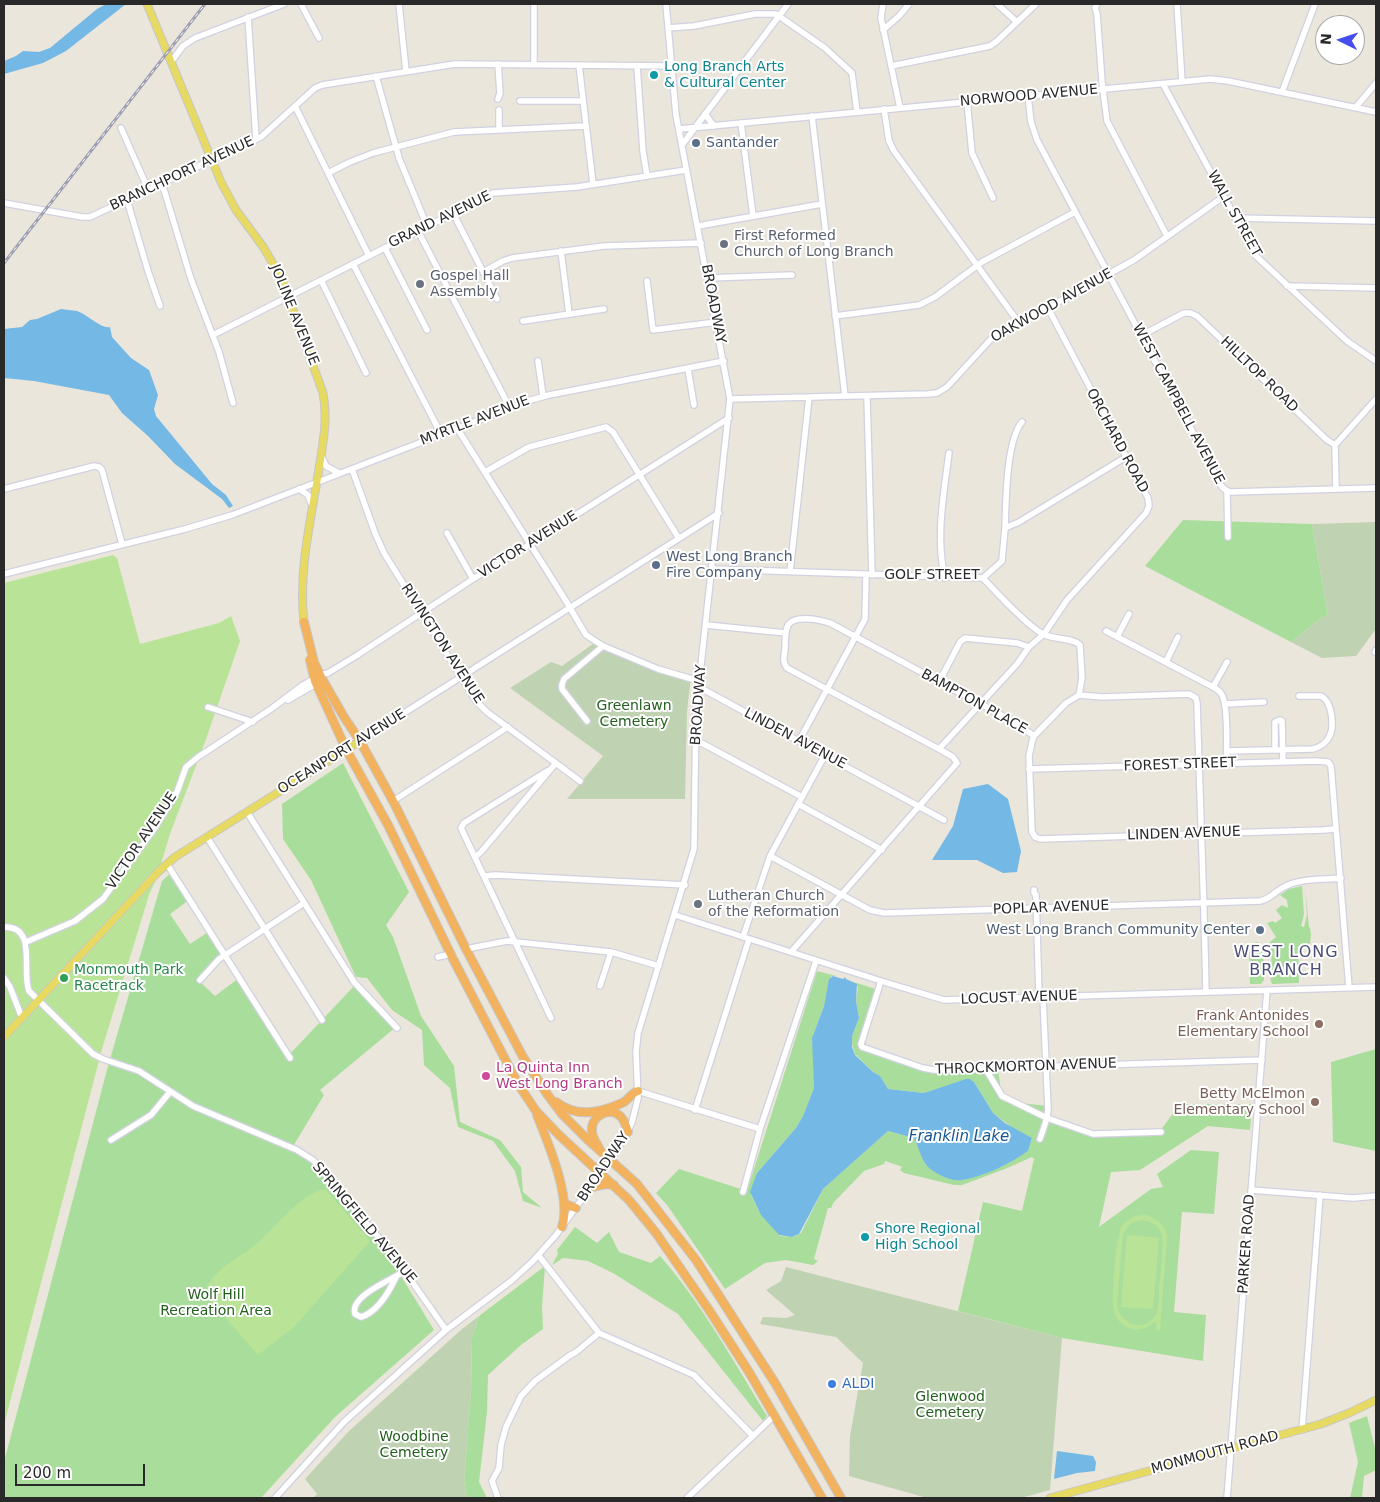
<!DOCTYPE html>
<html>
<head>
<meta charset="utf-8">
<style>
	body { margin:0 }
	#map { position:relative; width:1380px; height:1502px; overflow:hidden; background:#eae6db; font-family:"DejaVu Sans",sans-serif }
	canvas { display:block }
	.frame { position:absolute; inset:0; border:5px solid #292929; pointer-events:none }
	.north { position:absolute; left:1315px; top:15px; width:50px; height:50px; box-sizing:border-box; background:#fff; border:1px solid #a9a9a9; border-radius:50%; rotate:274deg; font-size:14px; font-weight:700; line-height:20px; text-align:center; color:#292929 }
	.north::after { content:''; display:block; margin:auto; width:18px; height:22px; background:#454eed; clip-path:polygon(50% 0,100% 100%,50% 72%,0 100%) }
	.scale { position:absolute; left:15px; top:1464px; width:130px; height:22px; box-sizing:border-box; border:2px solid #292929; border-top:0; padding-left:6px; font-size:15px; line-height:18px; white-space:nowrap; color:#292929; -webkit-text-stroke:4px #fff; paint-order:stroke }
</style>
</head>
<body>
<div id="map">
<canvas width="1380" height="1502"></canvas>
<div class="frame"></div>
<div class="north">N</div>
<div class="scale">200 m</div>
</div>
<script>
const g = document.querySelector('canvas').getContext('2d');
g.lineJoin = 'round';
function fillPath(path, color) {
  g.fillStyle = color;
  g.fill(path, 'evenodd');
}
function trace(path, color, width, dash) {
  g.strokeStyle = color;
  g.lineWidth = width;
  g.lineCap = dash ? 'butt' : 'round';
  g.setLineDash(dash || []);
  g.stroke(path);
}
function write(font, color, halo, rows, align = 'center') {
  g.font = font + ' "DejaVu Sans",sans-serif';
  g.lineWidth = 4;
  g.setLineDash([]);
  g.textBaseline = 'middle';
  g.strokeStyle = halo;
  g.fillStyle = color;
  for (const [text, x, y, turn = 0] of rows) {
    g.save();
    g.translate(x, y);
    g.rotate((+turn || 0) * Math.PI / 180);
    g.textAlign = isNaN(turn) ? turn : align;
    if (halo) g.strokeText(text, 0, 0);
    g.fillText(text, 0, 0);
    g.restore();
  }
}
const green = new Path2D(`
	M1183,520L1312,524L1328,615L1321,618L1291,642L1145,566Z
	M343,763L409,892L386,925L393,937L421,1016L454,1066L460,1122L500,1140L521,1167L523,1192L542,1208L523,1201L515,1171L493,1141L458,1127L450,1088L424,1065L422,1030L392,1010L367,978L356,977L311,880L283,839L282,804Z
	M172,872L189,900L170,914L190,944L210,931L223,953L199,981L215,996L239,978L288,1056L356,984L396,1027L320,1090L324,1095L292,1148L312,1161L376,1235L434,1330L335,1417L261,1498H4V1462L108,1066L162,881Z
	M1302,886L1304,914L1301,926L1304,927L1307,915L1305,886L1309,927L1310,928L1311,934L1310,944L1298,947L1299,983L1272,984L1270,978H1273L1270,942L1276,937L1267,923L1273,921L1275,923L1282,918L1276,910L1282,905L1288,908L1287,900L1280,895L1289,889Z
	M1258,942L1263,948L1264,980L1261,984H1250L1249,947L1253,943Z
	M817,971L836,976H832L830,978L824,1006L813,1035L814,1088L803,1116L796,1128L757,1173L751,1195L759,1211L780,1236L793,1237L801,1233L823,1189L888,1131L914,1138L926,1165L935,1172L949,1178L1001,1167L1028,1150L1032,1139L1030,1137L1013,1128L993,1113L974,1082L969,1079L924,1093L888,1089L880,1076L873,1072L855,1054L852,1044V1036L859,1018L856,1000L858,988L856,984L850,981L879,990L864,1048L925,1068H998L1002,1101L1048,1106L1047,1117L1090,1132L1160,1131L1180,1104H1252L1250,1130L1208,1126L1140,1170L1111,1172L1099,1227L1151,1189L1163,1187L1157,1174L1191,1150L1219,1152L1214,1214L1182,1212L1174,1312L1206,1315L1203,1361L1062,1338L958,1311L983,1202L1022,1211L1034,1159L1032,1157L1005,1169L962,1185H954L904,1173L900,1170L902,1167L900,1166L885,1161L884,1164L864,1171L834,1202L831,1208H828L814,1259L818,1261L813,1265L786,1260L765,1263L725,1289L667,1205L656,1193L679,1169L747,1191Z
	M1376,1049V1151L1333,1142L1331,1062Z
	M575,1227L597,1243L609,1232L619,1252L651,1263L660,1256C701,1302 735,1364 767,1416L763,1421L678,1314L613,1273L588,1261L563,1258L552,1265L558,1254L557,1250Z
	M545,1266L542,1307L543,1329L521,1345L488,1375L487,1412L479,1482L487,1498H467L464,1481L471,1391L472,1338L479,1316Z
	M1367,1416L1376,1452V1470L1364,1476L1362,1498H1350L1358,1462L1349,1423Z`);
const cemetery = new Path2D(`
	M1376,522V629L1356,656L1322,658L1291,642L1321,618L1328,615L1312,524Z
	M597,641L659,667L691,675L687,712L685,799H567L603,756L510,688L551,662L562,666Z
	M786,1267L1062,1338L1050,1490L1021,1498H927L849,1476L850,1436L863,1363L836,1337L760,1324L763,1317L786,1318L795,1315L766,1290L781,1281Z
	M479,1316L472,1338L471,1391L464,1481L467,1498H313L317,1494L305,1479L349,1431L462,1329Z`);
const pitch = new Path2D(`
	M113,555L117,558L140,644L219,623L231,616L240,641L205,742L170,834L157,877L149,895L102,1049L4,1425V583Z
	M320,1190H326L370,1241L295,1326L258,1355L209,1299C206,1294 205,1290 208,1285C216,1269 241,1256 255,1245C276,1227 294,1201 320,1190Z
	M1146,1215C1157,1219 1164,1224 1167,1236L1160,1331L1156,1330V1321C1149,1327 1141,1331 1132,1329C1124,1327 1118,1322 1115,1314C1110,1305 1116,1235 1122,1226C1128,1218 1136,1215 1146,1215ZM1141,1220C1154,1221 1162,1228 1163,1241C1162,1257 1161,1273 1159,1288C1159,1296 1159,1304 1157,1312C1149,1334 1118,1327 1117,1303L1123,1234L1130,1224Z
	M1127,1235L1159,1238L1153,1309L1121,1307Z`);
const water = new Path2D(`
	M106,4H126L66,51L43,63L4,74V61L16,56L23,51L39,52L50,48L97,9Z
	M61,309C66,310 72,310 77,311C88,315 101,329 110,327L112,337L131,358L149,370L158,395L154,409L156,416L212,484L226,495L233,506L229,508L222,499L175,464L148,436L122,413L109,395L34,381L4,378V329L22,327L30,320L37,319Z
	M988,784L1008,799L1021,851L1017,872L1003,873L977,860H932L953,826L963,789Z
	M833,976L843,979L845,977L846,979L857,984L856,1001L859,1018L852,1036V1047L855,1055L873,1072L880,1076L888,1089L924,1093L966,1079H970L974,1082L993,1113L1005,1123L1032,1138L1028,1151C1009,1164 986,1176 962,1180C951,1182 934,1173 927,1166C921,1158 918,1146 914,1138L888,1131L823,1189L799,1234L792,1237L779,1235L761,1215L750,1192L757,1173L796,1128L803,1116L814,1088L812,1038L824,1006L829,979Z
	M1057,1451L1093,1456L1096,1462L1095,1471L1077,1473L1054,1479Z`);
const minor = new Path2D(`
	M301,4L319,38
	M399,4L406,71
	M534,4V64
	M883,4L881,18L900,108
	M997,4L1017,22
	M1097,4L1095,8L1097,14L1102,82L1107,121L1167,236
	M1177,4L1182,82
	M248,17L256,139
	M668,28L694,26L755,14H776L825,48L852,73L857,112
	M883,30L899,16L909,4
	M171,62L183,46L195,38L284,4
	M498,64L500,93L498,99
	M579,65L593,184
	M637,66L643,151L647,176
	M891,66L990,46L997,41L1036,4
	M376,76L399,158L427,226
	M1163,84L1256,256L1347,341L1376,361
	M1282,92L1315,4
	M1028,96L1031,122L1037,140L1222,487L1227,491L1228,537
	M520,101H583
	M967,101L972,153L993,198
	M295,106L369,256
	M1356,107L1376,83
	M884,109L889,141L894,151L1019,323
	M499,110V130
	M705,114L714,126
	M812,116L845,396
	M741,123L753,216
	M121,128L148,189
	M679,129L1211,79L1228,81L1376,112
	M682,145L788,4
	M328,173L350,162L373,153L454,132L585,126
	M162,183L191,279L219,352L233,403
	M127,200L148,271L160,306
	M4,203L82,217H90L261,137L315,88L322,85L455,64L672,66
	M453,213L497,299
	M1235,218L1376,221
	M698,226L822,204
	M418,231L510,408
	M385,248L427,330
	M561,251L569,314
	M353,264L441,434
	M483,272L503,261L512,258L604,246L701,243
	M708,278L792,275
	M321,280L366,373
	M647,281L653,330L717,322
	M1287,286L1376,288
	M835,316L919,305L935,297L982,262L1075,212
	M523,321L604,309
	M213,335L493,193L577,187L686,170
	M1142,335L1184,313H1190L1197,316L1327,440L1335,445L1336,489
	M538,361L543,396
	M688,369L694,405
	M867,396L872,575
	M730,399L928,394L937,393L947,387L991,339L1134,260L1223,197
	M457,428L566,601L586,635L603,646L658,669L699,681
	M1335,445L1376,399
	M321,455L326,466L339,473
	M352,469L375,533L384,553L476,701L487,712L580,781
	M485,472L529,447L606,427L613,432L678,537
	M4,489L94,466L99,467L102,470L122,544
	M299,489L308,495L312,506
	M1227,491L1231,492L1376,488
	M1005,528C1006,502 1006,441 1022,422
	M447,533L473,579
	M712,569L983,578L1002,561L1005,528L1019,522L1126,457
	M790,572L809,397
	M4,574L185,529L232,515L531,400L549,395L724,361
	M945,578C935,538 944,493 949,453
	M983,578C998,594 1026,625 1043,634C1054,640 1071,637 1080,645L1082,678L1079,695
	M706,625L786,633
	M1106,631L1213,687C1217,689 1220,691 1222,695C1228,706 1227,750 1226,764
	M1117,637L1129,614
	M1375,652L1376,650
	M1166,662L1178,637
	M939,682L960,642L965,638L1017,643L1029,647
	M699,687L944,820
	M1213,687L1227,662
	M288,700L319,682
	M1225,704L1264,702
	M208,707L253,722
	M587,721L562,689V684L564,679L603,646
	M696,740L802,797
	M360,741L719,513
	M799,741L865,619L866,575
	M939,749L1017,664L1029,647L1044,634L1067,600L1146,513L1149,506L1148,498L1048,308
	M1275,749V722L1280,720L1282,721L1283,762
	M1227,751L1313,749C1320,747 1326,744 1329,737C1335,727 1332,701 1321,696H1299
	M1029,769L1316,761L1328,762L1331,766L1349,988
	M547,771L464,823L461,828L551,1018
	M393,801L508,727
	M798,804L882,850
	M247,812L354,982L397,1028
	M207,837L322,1020
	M770,856L870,910L884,913L1260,901C1271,899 1276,890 1286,886C1302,878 1324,880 1341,878
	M475,857L481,852L556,763
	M167,864L290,1058
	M484,876L496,875L685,885
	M1034,890V893L1036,895L1039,997
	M675,915L881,981L944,1000L1376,987
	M4,927C38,926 21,971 29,991L93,1054L103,1059L139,1071L193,1106L297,1150L313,1160L392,1253L446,1330
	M743,937L770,856L825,755
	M26,942L75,921L103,899L154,829L177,792L186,767L198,757L271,709L303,685L320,675L328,673L356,656L473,579L530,544L729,418
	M466,949L507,941L611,952L659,966
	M791,952L957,763L953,757L939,749L787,668C782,662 784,656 785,649C785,642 785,631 788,625C795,614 820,620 830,623L1003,716L1020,726L1034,736
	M438,957L451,954
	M4,978L10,987L22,1018
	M200,980L219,959L304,903
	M881,981L861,1044L862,1047L923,1068L934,1070L1262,1060
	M600,986L611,952
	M1206,992C1204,895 1200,799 1197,703L1196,698L1189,694L1102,697L1079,695L1066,703L1034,736L1032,742L1029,756L1032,832L1035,837L1040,839L1323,830L1336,829
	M985,1068L1002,1096L1047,1118L1093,1134L1161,1132
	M638,1091L760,1129
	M695,1110L749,939
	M1040,1139L1047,1118L1048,1110L1043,997
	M111,1140L151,1115L170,1092
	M1251,1190L1353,1198L1376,1196
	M743,1192L760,1129L816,961
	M539,1256L599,1333L694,1375L753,1436L775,1415
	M396,1277C389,1292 378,1312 361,1317L355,1314C349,1296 393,1279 405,1271
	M1302,1430L1320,1195
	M275,1498L344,1422L446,1330L511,1281L532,1262L556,1235L615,1153L625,1137L632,1122L638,1098L636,1052L638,1033L694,849L696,711L730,399L676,115L666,4
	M498,1498L492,1481L499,1468L501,1445L506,1427L521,1396L535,1381L569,1356L576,1352L599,1333
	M687,1498L753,1436
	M1227,1498L1267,990`);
const major = new Path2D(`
	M147,4L221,182L236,210L264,248L282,280L323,393C328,420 323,443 319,469C311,520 298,571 304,622
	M4,1037L159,871L175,857L360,741
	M1050,1498L1321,1424L1349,1413L1376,1400`);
const highway = new Path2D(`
	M304,622L314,662L321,677L344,717L360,741L393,801L466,949L523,1057L547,1094L562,1114L587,1139L637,1184L696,1260L775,1383L841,1498
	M310,660L315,681L346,749L388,825L453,959L518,1084L536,1111L559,1135L629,1200L656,1233L709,1310L749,1372L822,1498
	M556,1102C577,1118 599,1113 622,1103C629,1100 631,1093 638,1091
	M537,1115C548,1143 572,1198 562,1227
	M599,1148C596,1142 591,1136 592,1129C592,1115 611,1106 621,1117C625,1121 626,1127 628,1132
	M592,1187L606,1184L614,1185
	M565,1204L576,1208`);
const rail = new Path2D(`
	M4,263L205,4`);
const markers = [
	[654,75,5,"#0f9aa8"],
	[696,143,5,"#5c6f8a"],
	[724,244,5,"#6b7280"],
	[420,284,5,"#6b7280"],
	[656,565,5,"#5c6f8a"],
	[698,904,5,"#6b7280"],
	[1260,930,5,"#5c6f8a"],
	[64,978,5,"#2e9e5b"],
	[1319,1024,5,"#8d6e63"],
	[486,1076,5,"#d1479c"],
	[1315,1102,5,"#8d6e63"],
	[865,1237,5,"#0f9aa8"],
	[832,1384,5,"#3f7fe0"]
];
const cultureNames = [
	["Long Branch Arts",664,67],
	["& Cultural Center",664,83],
	["Shore Regional",875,1229],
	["High School",875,1245]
];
const streetNames = [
	["NORWOOD AVENUE",1029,96,-5],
	["BRANCHPORT AVENUE",182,174,-25],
	["WALL STREET",1234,214,61],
	["GRAND AVENUE",440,220,-26],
	["BROADWAY",713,304,79],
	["OAKWOOD AVENUE",1052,306,-29],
	["JOLINE AVENUE",294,315,68],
	["HILLTOP ROAD",1259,375,44],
	["WEST CAMPBELL AVENUE",1178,404,62],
	["MYRTLE AVENUE",475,421,-21],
	["ORCHARD ROAD",1117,441,62],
	["VICTOR AVENUE",528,545,-32],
	["GOLF STREET",932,575],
	["RIVINGTON AVENUE",442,644,57],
	["BAMPTON PLACE",974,702,29],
	["BROADWAY",699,705,-86],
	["LINDEN AVENUE",795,739,28],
	["OCEANPORT AVENUE",342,752,-32],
	["FOREST STREET",1180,765,-2],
	["LINDEN AVENUE",1184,834,-2],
	["VICTOR AVENUE",142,841,-56],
	["POPLAR AVENUE",1051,908,-2],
	["LOCUST AVENUE",1019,998,-2],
	["THROCKMORTON AVENUE",1026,1067,-2],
	["BROADWAY",604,1167,-56],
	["SPRINGFIELD AVENUE",364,1223,50],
	["PARKER ROAD",1247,1244,-86],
	["MONMOUTH ROAD",1215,1453,-15]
];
const serviceNames = [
	["Santander",706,143],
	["West Long Branch",666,557],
	["Fire Company",666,573],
	["West Long Branch Community Center",1250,930,"right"]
];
const worshipNames = [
	["First Reformed",734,236],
	["Church of Long Branch",734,252],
	["Gospel Hall",430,276],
	["Assembly",430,292],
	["Lutheran Church",708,896],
	["of the Reformation",708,912]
];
const parkNames = [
	["Greenlawn",634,706],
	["Cemetery",634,722],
	["Wolf Hill",216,1295],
	["Recreation Area",216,1311],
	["Glenwood",950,1397],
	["Cemetery",950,1413],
	["Woodbine",414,1437],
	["Cemetery",414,1453]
];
const leisureNames = [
	["Monmouth Park",74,970],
	["Racetrack",74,986]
];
const educationNames = [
	["Frank Antonides",1309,1016],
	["Elementary School",1309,1032],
	["Betty McElmon",1305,1094],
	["Elementary School",1305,1110]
];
const hotelNames = [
	["La Quinta Inn",496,1068],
	["West Long Branch",496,1084]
];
const shopNames = [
	["ALDI",842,1384]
];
const waterNames = [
	["Franklin Lake",959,1137]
];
const quarterNames = [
	["WEST LONG",1286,953],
	["BRANCH",1286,971]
];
fillPath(green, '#a9dd9b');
fillPath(cemetery, '#bfd3b3');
fillPath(pitch, '#b9e497');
fillPath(water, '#74b8e6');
trace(minor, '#d1d1e1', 8);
trace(major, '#c7c7c7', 9);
trace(highway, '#c7c7c7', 10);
trace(minor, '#fff', 5.5);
trace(major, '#e7da63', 7);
trace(highway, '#f3b25d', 8);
trace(rail, '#9e9fb2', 3);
trace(rail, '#fff', 1, [4]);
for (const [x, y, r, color] of markers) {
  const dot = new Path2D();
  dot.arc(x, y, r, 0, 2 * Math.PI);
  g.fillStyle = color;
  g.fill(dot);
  trace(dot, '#fff', 2);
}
write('14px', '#0d838f', '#fff', cultureNames, 'left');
write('14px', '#292929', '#fff', streetNames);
write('14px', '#4e5e75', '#fff', serviceNames, 'left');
write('14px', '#5b616d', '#fff', worshipNames, 'left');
write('14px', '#23601e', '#fff', parkNames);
write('14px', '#27864d', '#fff', leisureNames, 'left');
write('14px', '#785e54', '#fff', educationNames, 'right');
write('14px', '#b23c85', '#fff', hotelNames, 'left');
write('14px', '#366cbe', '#fff', shopNames, 'left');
write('italic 15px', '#16558f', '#fff', waterNames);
g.letterSpacing = '1px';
write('16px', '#4c4e76', '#fff', quarterNames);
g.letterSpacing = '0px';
</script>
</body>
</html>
